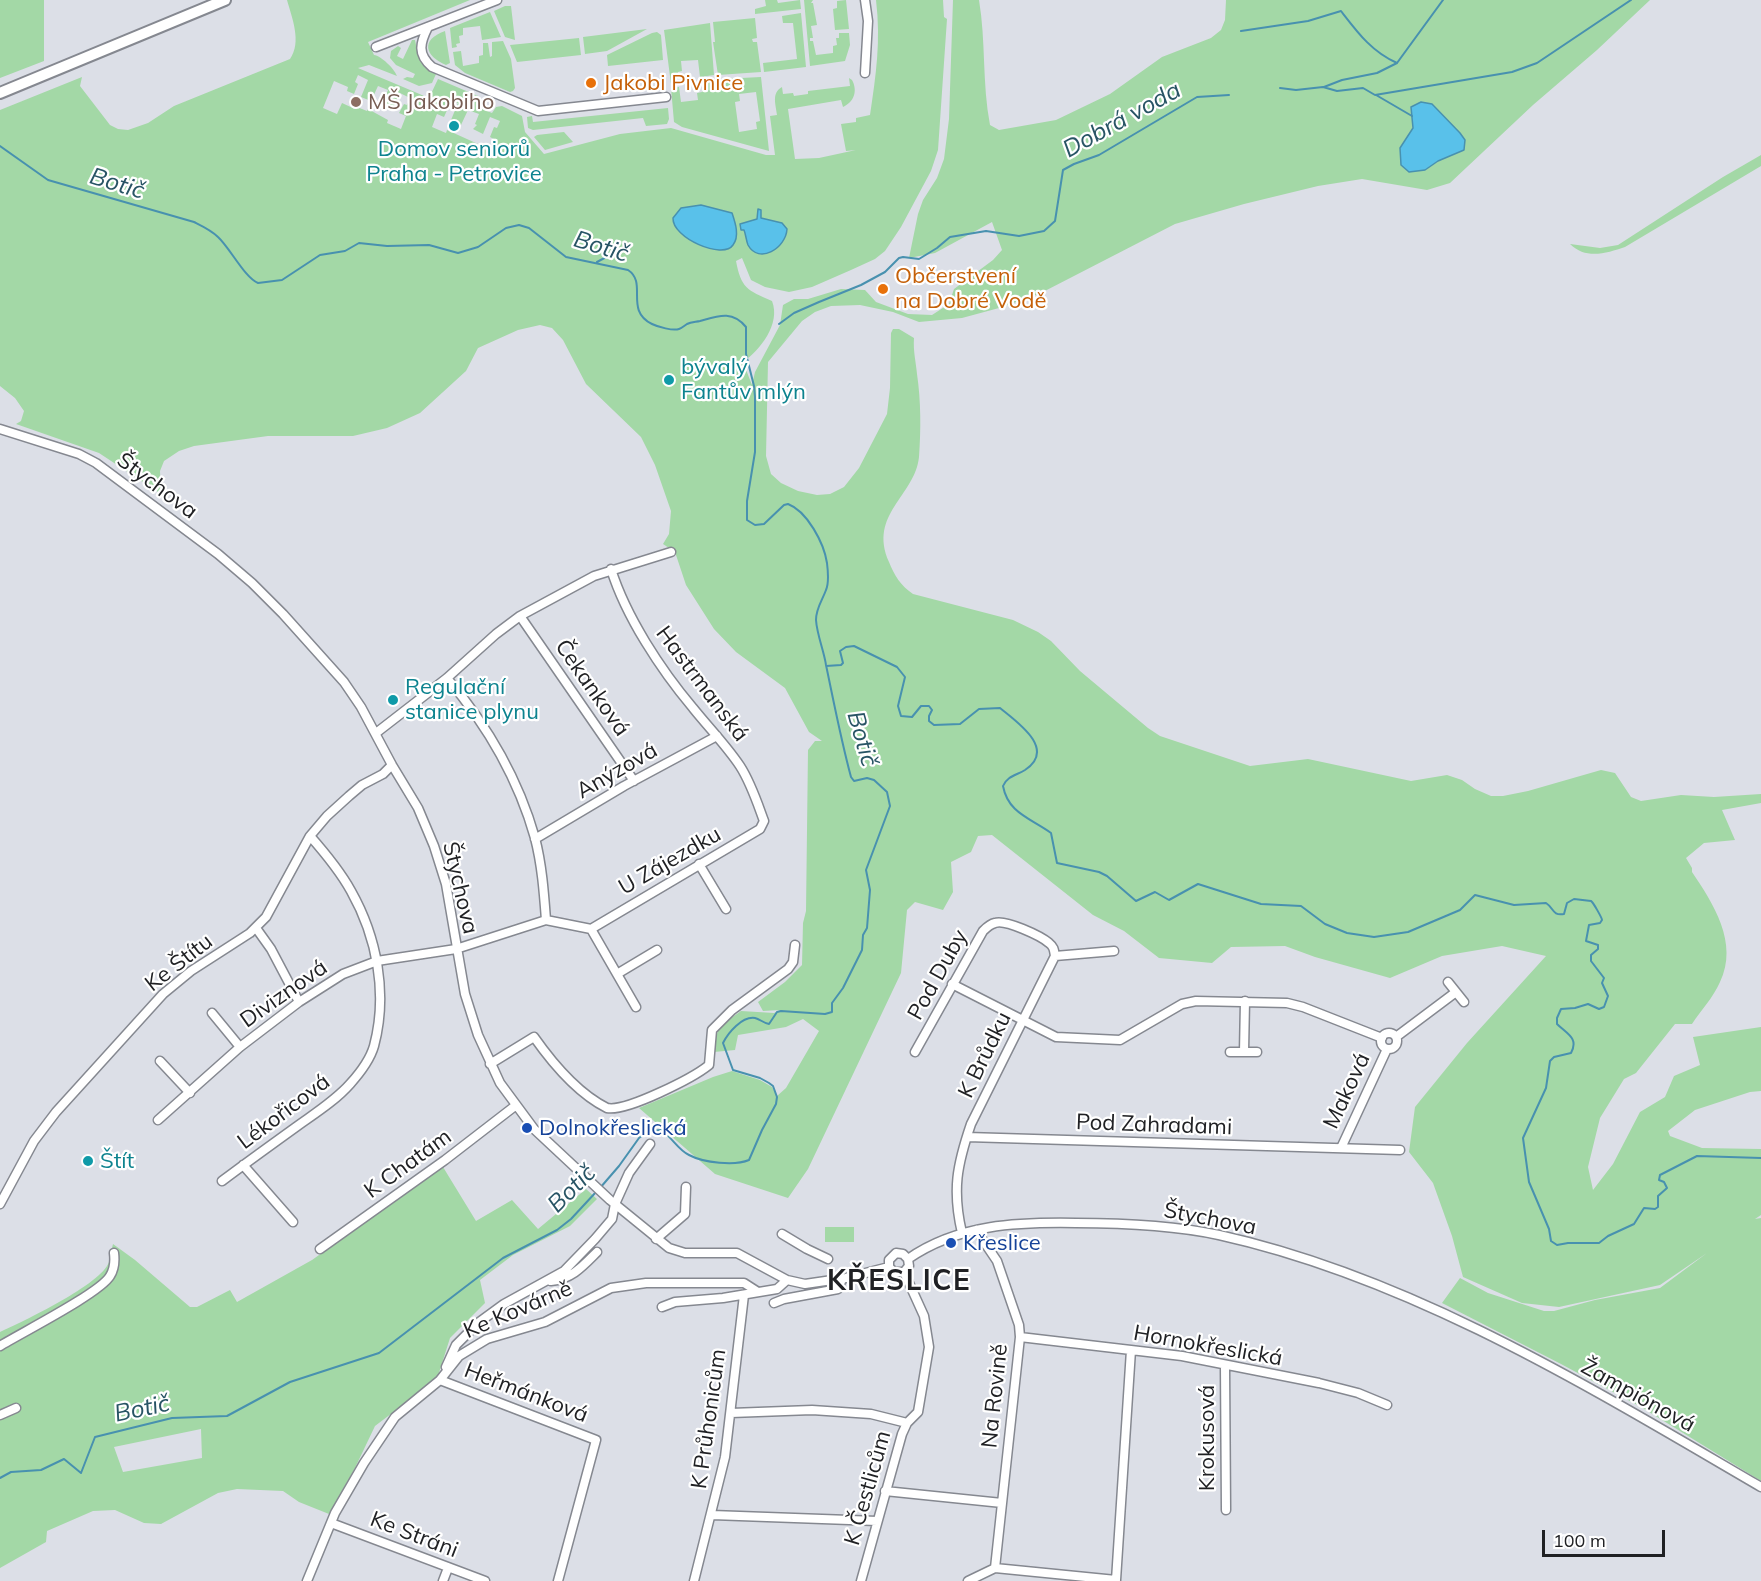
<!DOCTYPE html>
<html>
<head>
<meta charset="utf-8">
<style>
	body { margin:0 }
	#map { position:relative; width:1761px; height:1581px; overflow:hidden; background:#dcdfe7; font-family:Mulish,sans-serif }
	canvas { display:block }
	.scale { position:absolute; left:1542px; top:1530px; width:123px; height:27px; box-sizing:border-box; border:3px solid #202124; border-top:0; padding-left:8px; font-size:18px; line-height:21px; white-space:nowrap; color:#202124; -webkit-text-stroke:4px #fff; paint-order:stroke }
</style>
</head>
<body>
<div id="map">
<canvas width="1761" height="1581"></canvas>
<div class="scale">100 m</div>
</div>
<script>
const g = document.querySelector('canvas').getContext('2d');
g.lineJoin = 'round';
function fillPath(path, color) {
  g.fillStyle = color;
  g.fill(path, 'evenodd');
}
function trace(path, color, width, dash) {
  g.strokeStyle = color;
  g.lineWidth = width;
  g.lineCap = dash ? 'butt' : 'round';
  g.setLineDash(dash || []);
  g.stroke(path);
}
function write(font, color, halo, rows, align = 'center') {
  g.font = font + ' Mulish,sans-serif';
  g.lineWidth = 4.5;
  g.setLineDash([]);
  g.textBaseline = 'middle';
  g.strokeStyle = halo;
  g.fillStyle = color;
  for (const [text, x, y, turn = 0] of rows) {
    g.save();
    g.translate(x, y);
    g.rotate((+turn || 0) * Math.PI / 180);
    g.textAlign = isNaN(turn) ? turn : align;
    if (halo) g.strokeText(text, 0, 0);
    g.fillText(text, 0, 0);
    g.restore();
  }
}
const green = new Path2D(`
	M0,0H44V61L0,78Z
	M287,0H470L368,42L374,55C381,56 394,68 397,76L369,65L358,68L429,98L438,79L478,96L481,101L480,108L492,113L496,107L502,106L522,116L525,132L544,154L620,134L671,128L766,155H775L770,116L777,115C776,105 771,93 782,87L783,94L793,93L794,96L808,94V91L850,86L849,78L852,80C858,91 854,102 843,107L841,100L788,109L795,159L819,158L856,150L846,151L841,124L856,122V118L870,115C876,75 881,41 876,0H943L944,17L947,19L938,150L931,171L901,227L885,251L875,259L851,270L812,287L789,292L765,287L751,280L742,258L736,261C741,288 747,290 772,301C781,324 760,350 743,362L752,385L755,372L780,325L783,305L794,299H808L841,289L865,290L876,302L908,314L932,315L949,304L954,289L993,260L1002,250L992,222L935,253L909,258L918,214L923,200L937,178L944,159L949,119L953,0H979C986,41 982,83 990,125L999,130L1056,120L1110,94L1162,57L1211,38L1221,30L1225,20L1226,0H1650L1597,50L1533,105L1450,183L1427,190L1362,179L1318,186L1244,204L1175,224L1039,294L999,308L962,318L919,322L893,312L860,305L831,306L815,312L802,321L768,362L766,456L771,474L781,483L798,491L817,495L830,494L844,487L859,468L887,414L890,388L891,333L893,329H899L914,338C913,351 916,362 917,374C921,401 921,430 919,457C915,496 868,514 889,562C894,575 901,586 913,594L1013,620L1038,632L1051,641L1080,671L1148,728L1160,736L1250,766L1308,759L1411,781L1447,775L1462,780L1475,789L1491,796H1503L1528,791L1601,770L1615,773L1631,797L1641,801L1681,795L1714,797L1761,794V803L1722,810L1735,840L1704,843L1686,858L1692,868V872C1713,903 1739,943 1720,982C1713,998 1701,1010 1692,1024H1675L1636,1073L1624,1079L1600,1118L1588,1167L1593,1190L1613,1164L1640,1112L1665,1097L1674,1076L1700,1065L1693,1037L1761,1027V1091L1750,1092L1695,1110L1668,1131L1670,1136L1702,1148L1761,1149V1215L1755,1219L1761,1218V1481L1641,1407L1561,1364L1442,1303L1460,1278L1488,1293L1544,1311H1554L1595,1300L1660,1288L1707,1253L1660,1285L1559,1307L1522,1303L1463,1277L1452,1236L1433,1183L1409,1152L1415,1107L1467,1043L1546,956L1502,946L1442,956L1390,978L1315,957L1285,946L1231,947L1212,963L1159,958L1124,931L1093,915L992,835L978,836L971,852L951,862L953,892L943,910L915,902L907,910L901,973L808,1169L788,1198L715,1174L639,1108L713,1077L732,1071L760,1080L772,1087L777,1096L786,1088L819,1031L803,1019L786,1027L738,1035L735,1050L714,1052L715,1039L720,1026L741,1011L774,1013L780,1010L763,1011L758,1002L785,982L802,965L803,923L806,911L808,750L815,741H822L809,732L785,688L736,652L714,629L686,585L675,552L663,544L669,534L671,511L655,465L641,437L586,384L563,340L552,328L540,325L518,330L478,348L466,371L420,413L387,428L353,436H268L194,446L179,451L164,461L160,471L161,494L99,453L16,424L21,421L24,411L15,398L0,386V110L82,77L80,86L110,125L118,129L128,130L148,123L174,106L290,59C302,42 292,18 287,0ZM358,75L368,80L361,97L371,101L378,86L388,90L384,100L386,102L382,106L392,110L400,93L410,98L407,105L404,104L399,113L406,116L401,129L387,123L388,120L368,109L367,111L357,107L355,109L342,103L337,114L323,108L334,81L348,87L347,91L354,94L358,84L355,82ZM448,99L458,103L451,120L461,125L468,110L479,114L475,124L477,125L473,129L483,134L490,117L500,121L497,128L494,127L490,137L496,140L491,152L477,147L478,144L447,130L446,133L432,127L437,114L444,117L448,108L445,106ZM1431,104L1460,133L1465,140C1453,153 1439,160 1425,170L1410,133L1413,128L1411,107ZM701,205L732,213L736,227L735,242L681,208Z
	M765,0H777L778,3L800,0L801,9L755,14V9L766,6Z
	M804,0H813L811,3H813L817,25L811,26L813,38H810V41H813L816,55L833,53V46L837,45L836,38H839V33H849L850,45L845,61L810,66Z
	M846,0L849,29L835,30L833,9L837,8V1Z
	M505,6H511L515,40L505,37L494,11Z
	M490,12L501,37L482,40L480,26L463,28V35L459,36L460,43L456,44L457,47L452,48L450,28Z
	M801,13L806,67L764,72L763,63L797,59L793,23H783L782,16Z
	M755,18L757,38L752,39L753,42H757L761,72L718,75L713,42H715L713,22Z
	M710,23L714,75L700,77L698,60L681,61L682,71L678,72V79L675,80L676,84H671L664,30Z
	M647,29L607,51L585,54L583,37Z
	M445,31L450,63L446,65C425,56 420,40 445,31Z
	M657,32L661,35L663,60L608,66L607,55L652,33Z
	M579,38L581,55L517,62L510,45Z
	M412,40H415C419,59 419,63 436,74L432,83L419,86L403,79L407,77L413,78L415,74L396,65L390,58L391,51L398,46L401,48L397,56L403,59Z
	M503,41L511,59L515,88L513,91L510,92L465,73L455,65L453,52L461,51L463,66L479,63V56L483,55V43H488L490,57L492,56V42Z
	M761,77L769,151L682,127L674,122L671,88L679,87L681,102L698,100L697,93L702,92V80ZM756,92L760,121L756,122L757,129L739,132L735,102L740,101L739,94Z
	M668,108L669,119L667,124L646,126L643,118L533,130L528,128L527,117L532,116L533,122Z
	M564,132L573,142L545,150L534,137L537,135Z
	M1761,155V166L1625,247C1607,253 1586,260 1570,244L1600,248L1618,245L1723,177Z
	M443,1167L476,1221L512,1200L538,1229L586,1189L597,1199L570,1226L513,1255L480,1280L485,1303L450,1338L437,1379L375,1426L355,1468L329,1514L299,1502L283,1491L237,1489L218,1493L161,1524L144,1523L115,1510L93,1511L47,1531L46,1542L0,1568V1332C22,1322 102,1284 109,1262C111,1257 111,1250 113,1244L135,1260L190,1307H197L230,1290L237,1302L312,1260ZM201,1429L202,1458L123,1472L114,1447Z
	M825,1227H854V1242H825Z`);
const water = new Path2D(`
	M1421,102L1432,104L1460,133L1465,140L1464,150L1438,161L1425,170L1409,172L1401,165L1400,148L1413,128L1411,107Z
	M701,205L732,213C735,222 740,236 733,245C723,260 672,238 673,218L681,208Z
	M758,209L761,210V218L782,223L787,229C786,248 759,265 748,245C746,240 746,235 744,230H741L740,224L757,219Z`);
const stream = new Path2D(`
	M1241,31L1308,21L1341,11C1358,33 1372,52 1397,63
	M1324,87L1342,80L1377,73L1397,63L1443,0
	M1280,88L1296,90L1323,87L1337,91L1363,88L1375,95L1512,72L1537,63L1631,0
	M1376,95L1412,116
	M0,146L48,180L194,222C202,226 211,230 218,237C230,248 245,278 258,283L282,280L320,255L345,251L359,243L387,246L429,245L458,253L478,247L506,228L519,225L529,228L566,257L628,270C648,283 624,310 652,324C658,327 673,331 679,329C682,328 684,326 687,324C691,322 696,322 700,321C718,316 732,310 746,327V354L754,386L755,397V452L747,501V520L755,525L764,524L784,505L788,504C807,511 824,543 827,563C828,571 829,583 826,590C822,601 816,608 816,620C817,635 824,651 826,665C834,703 841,740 851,777L854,781L867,778L874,780L887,792L890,806L866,870L870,890L867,928L863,935L862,950L843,988L832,1003V1012L825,1014L781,1011L777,1012L769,1024C763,1023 760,1019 755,1018C742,1016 728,1033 723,1043L733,1070L760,1078L769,1083L773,1086L777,1097L776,1104L762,1130L749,1160C735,1166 704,1163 689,1155C678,1150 672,1137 661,1130L648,1131L639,1138L619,1166L600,1188
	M597,262L610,255
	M779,324L794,313L819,302L861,285L885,272L899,258L903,257L919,259L937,248L950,237L986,231L1019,236L1044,231L1055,221L1063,170L1074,164L1099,155L1197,97L1229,95
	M826,666L841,665L843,663L840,651L846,647L854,646L897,667L905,677L898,706L901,716L912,717L921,706H929L932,710L929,716V721L934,725L960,724L979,709L1000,708C1017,722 1057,749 1025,770C1017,775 1007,776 1003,786C1008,813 1030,818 1051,833L1057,863L1099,872L1107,876L1136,901L1155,892L1169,900L1198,884L1261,904L1301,906L1325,924L1347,933L1374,937L1408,932L1460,910L1475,895L1514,905L1546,903C1554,908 1552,916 1564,914L1567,903L1574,899L1591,901C1593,902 1602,918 1602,920L1600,923L1589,925L1586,941L1598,945V949L1591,955V961L1604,978L1602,983L1608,996L1604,1007L1599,1009L1588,1004L1575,1008L1561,1009L1557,1018V1024C1567,1034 1579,1038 1571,1053L1554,1057L1550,1061L1546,1088L1523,1138L1529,1182L1549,1229L1551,1241L1557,1245L1568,1243H1599L1608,1236L1634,1224L1644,1208L1655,1209L1658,1207V1196L1667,1188L1664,1182L1659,1180L1660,1175L1697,1156L1761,1158
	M0,1478L11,1472L41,1470L64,1459L81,1473L95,1437L172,1418L227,1416L290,1382L379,1353L503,1258L557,1230L571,1219L596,1192`);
const minor = new Path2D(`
	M865,0L868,21L865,73
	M428,27C420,43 417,54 432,67L538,111L666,97
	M376,47L497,0
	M0,429L79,454L96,463L218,554L252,583L283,614L344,682L361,707L392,765L418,808L434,846L446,884L465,994L478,1035L500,1083L534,1129L610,1200L669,1248L685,1253H737L787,1280L805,1284L846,1278L889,1267
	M520,616L634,781
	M447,678C487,725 518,778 535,838C542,865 544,893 546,920
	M376,733L447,678L496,634L520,616L594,576L671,552
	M535,839L624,786L717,736
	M699,864L726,909
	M256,928L271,949L299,1002
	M591,929L636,1007
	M617,974L657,950
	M1448,982L1464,1002
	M952,984L1056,1037L1120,1040L1182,1004L1196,1001L1287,1003L1303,1007L1382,1038
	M212,1013L240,1047
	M1381 1041a8 8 0 1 1 16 0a8 8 0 1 1-16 0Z
	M1396,1037L1456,992
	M915,1052L983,931C986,928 990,924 995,923C1005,919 1041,936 1049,943C1054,947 1054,950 1055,956
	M1230,1052H1257
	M1244,1052L1245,1001
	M160,1061L190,1093
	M490,1064L534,1037C553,1064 577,1093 607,1108C626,1112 693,1078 709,1065L712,1030L732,1010L788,969L793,962L795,945
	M158,1120L240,1047L299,1002L343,974L377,961L456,949L546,920L591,929L760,829L764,821C757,802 751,783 740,766C726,745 709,728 693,708C661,670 626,617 611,569
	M967,1137L1400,1150
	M1341,1148L1387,1049
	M243,1165L293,1222
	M222,1181C246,1163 271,1145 296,1127C314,1114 335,1101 350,1084C359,1074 370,1060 374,1046C388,994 377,937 351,891C340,871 325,853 310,836
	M0,1204L34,1141L56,1112L163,994L191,971L250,933L266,917L310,836L327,816L349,796L362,785L383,774L392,765
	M962,1233C952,1190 957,1165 971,1124L1055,956L1114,951
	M782,1234L807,1249L828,1259
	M656,1239L685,1214L686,1187
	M320,1249L445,1160L515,1106
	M908,1259C958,1224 1018,1222 1076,1223C1124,1223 1172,1225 1219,1235C1413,1278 1591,1388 1761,1487
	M889,1267L894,1272H904L909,1266L908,1259
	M889,1267V1260L896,1253L903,1254L908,1259
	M551,1281C572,1279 583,1266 597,1252
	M774,1303L784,1299L838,1289L842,1279
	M662,1307L675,1302L723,1298L777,1289L787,1280
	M1020,1337L1182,1356L1319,1383L1358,1393L1387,1405
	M0,1346C21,1333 100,1293 110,1276C115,1268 115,1261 114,1253
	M1225,1366L1226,1510
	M446,1367L456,1345L478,1323L504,1304L564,1271L595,1239L612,1219L615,1204L629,1173L650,1144
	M440,1380L596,1440L558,1581
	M731,1413L812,1410L871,1414L907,1423
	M0,1415L16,1408
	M885,1491L1002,1503
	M712,1515L877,1521
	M331,1523L485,1581
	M995,1568L1116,1580L1131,1350
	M307,1581L335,1513L364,1463L395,1417L440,1380L459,1356L487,1339L545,1322L611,1288L646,1283H744L758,1292
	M443,1581L448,1568
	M694,1581L725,1457L744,1295
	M861,1581L902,1434L907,1423L918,1412L929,1347L924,1316L904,1272
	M968,1581L995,1568L1020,1337L1019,1325L997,1261L976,1230`);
const major = new Path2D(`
	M0,93L225,0`);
const markers = [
	[591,83,6,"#e8710a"],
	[356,102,6,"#8d6e63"],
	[454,126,6,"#0f9aa8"],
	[883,289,6,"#e8710a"],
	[669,380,6,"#0f9aa8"],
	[393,700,6,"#0f9aa8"],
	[527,1128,6,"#1a4fb4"],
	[88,1161,6,"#0f9aa8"],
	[951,1243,6,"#1a4fb4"]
];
const foodNames = [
	["Jakobi Pivnice",603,83],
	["Občerstvení",895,276],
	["na Dobré Vodě",895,301]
];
const educationNames = [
	["MŠ Jakobiho",368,102]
];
const cultureNames = [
	["Domov seniorů",454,149,"center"],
	["Praha - Petrovice",454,174,"center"],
	["bývalý",681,367],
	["Fantův mlýn",681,392],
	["Regulační",405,687],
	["stanice plynu",405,712],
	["Štít",100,1161]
];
const streetNames = [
	["Štychova",157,486,37],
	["Hastrmanská",702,684,53],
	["Čekanková",592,688,55],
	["Anýzová",617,771,-30],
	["U Zájezdku",670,861,-30],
	["Štychova",460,888,77],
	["Ke Štítu",179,963,-38],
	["Pod Duby",938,975,-61],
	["Diviznová",284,994,-35],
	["K Brůdku",985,1055,-64],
	["Maková",1347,1091,-65],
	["Lékořicová",284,1112,-37],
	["Pod Zahradami",1154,1125,2],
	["K Chatám",408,1164,-36],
	["Štychova",1210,1219,11],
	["Ke Kovárně",518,1310,-23],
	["Hornokřeslická",1208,1346,10],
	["Heřmánková",526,1393,21],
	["Na Rovině",995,1396,-84],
	["Žampiónová",1638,1396,29],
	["K Průhonicům",709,1419,-82],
	["Krokusová",1207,1438,-90],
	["K Čestlicům",868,1488,-74],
	["Ke Stráni",414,1535,21]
];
const transitNames = [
	["Dolnokřeslická",539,1128],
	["Křeslice",963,1243]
];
const waterNames = [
	["Dobrá voda",1122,120,-29],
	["Botič",117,184,17],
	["Botič",601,247,17],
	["Botič",862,739,74],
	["Botič",572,1189,-45],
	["Botič",142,1409,-12]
];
const districtNames = [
	["KŘESLICE",899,1282]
];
fillPath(green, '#a3d8a6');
fillPath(water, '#59c1ea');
trace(water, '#4891af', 1.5);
trace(stream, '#4891af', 2);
trace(minor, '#858890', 11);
trace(major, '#858890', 14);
trace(minor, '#fff', 8);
trace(major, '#fff', 10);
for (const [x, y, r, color] of markers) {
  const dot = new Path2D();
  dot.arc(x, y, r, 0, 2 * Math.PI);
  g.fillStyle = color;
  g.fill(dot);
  trace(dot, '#fff', 2);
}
write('22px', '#c56008', '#fff', foodNames, 'left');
write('22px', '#785e54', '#fff', educationNames, 'left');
write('22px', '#0d838f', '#fff', cultureNames, 'left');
write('22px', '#202124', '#fff', streetNames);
write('22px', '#164399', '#fff', transitNames, 'left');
write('italic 24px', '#285465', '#fff', waterNames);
g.letterSpacing = '1.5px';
write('bold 28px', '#202124', '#fff', districtNames);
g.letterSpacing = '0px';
</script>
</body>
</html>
